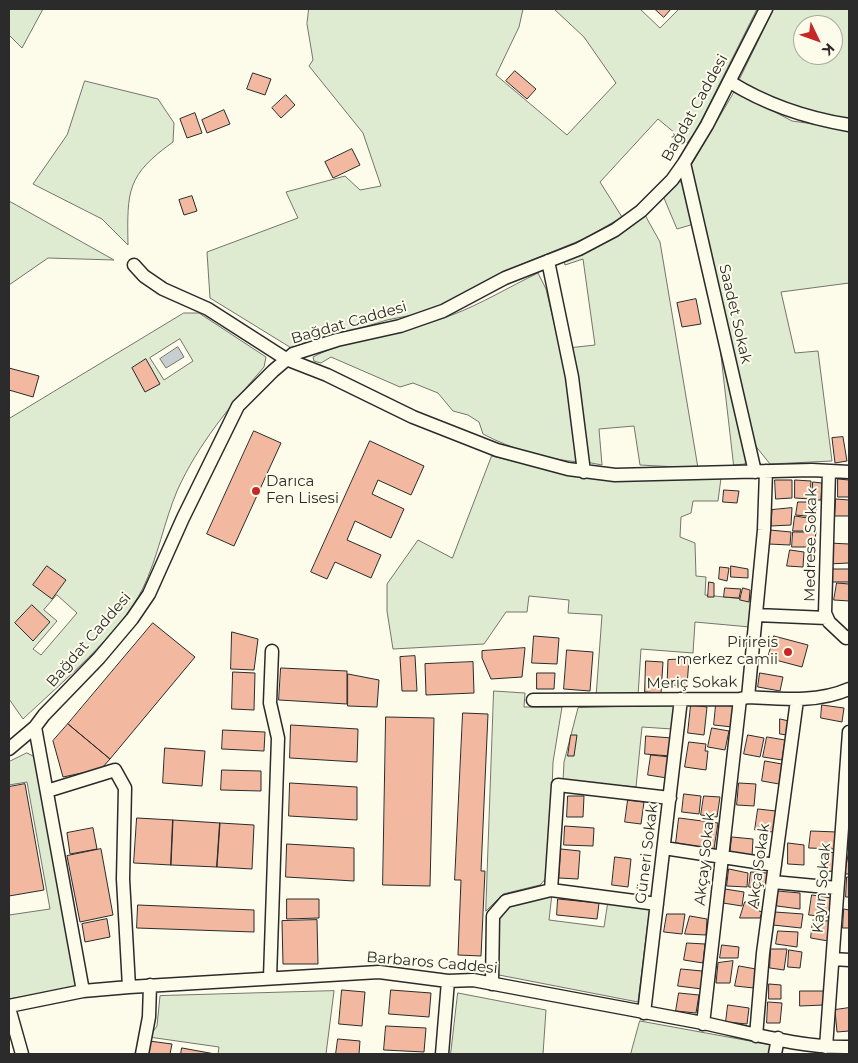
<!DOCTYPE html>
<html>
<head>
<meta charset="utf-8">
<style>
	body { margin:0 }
	#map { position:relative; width:858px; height:1063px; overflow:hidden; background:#fdfbea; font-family:Montserrat,sans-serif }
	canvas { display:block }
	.frame { position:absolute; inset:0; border:10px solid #2b2b2b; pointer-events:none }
	.north { position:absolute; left:793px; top:15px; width:50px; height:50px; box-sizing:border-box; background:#fdfbea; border:1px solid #a9a89e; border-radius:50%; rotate:132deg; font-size:14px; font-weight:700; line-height:20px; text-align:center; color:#2b2b2b }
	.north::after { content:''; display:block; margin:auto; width:18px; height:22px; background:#c62828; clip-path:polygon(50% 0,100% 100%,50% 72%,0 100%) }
</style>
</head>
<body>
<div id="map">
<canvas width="858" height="1063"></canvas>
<div class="frame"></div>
<div class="north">K</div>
</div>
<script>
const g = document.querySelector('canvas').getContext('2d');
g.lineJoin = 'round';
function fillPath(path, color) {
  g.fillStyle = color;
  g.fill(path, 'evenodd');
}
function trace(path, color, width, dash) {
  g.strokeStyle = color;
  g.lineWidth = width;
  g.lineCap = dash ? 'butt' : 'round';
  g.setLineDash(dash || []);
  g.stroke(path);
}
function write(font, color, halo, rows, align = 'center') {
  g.font = font + ' Montserrat,sans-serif';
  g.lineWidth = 4;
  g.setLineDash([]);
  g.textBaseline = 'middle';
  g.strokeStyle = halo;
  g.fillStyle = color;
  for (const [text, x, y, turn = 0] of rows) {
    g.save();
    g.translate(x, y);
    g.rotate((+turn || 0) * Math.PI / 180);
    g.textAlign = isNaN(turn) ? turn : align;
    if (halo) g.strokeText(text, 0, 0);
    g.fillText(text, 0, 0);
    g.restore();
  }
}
const green = new Path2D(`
	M9,9H43L22,48L9,35Z
	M309,9H523L519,27L496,75L567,135L616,83L584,37L554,9H640L660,28L679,9H757L696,131L687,143L658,119L600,182L622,217L586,238L505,271L428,312L387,320L293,349L210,298L207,252L298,218L286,192L345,176L360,190L381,186L363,133L309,66L313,60L307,24Z
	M774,9H849V119C811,113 771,105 739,81ZM803,25H833V55H803Z
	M85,81L158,99L174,123L173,142C127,175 127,190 128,245L102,219L33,184L67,135Z
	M735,91L792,121L849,129V283L781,292L795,353L818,351L832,461L770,464L754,444L691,166Z
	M680,182L686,184L694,224L677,229L664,198Z
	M9,201L114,260L48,258L9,285Z
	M645,215L660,242L698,468L640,465L634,426L599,429L602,465L586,462L568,348L595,345L583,259L565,265L564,261C593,249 622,237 645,215Z
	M538,273L546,289L564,365L580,462C548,460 511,449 483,434L479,422L468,415L453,411L438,393L413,383L400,387L331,357L321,363L314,361L313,357C356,335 407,332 452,315C481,304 509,287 538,273Z
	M184,313H199L266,357L264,367C231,405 198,444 177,491C164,522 158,557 143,588C121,633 60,684 23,719L9,699V419ZM180,339L193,361L164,380L150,358ZM57,595L77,613L41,655L33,649L57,621L44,610Z
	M719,338L747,456L745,464L734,465Z
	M492,456L570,475L721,478L718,501H693L691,513L681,517L680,537L695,543L696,576L706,577L705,595L753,600L750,627L695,622L693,653L641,649L638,696L596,697L602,615L568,613L569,600L529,596L527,612H506L484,644L393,649L387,611V584L418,540L452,558Z
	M494,691L525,693L524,707H562L553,762L549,875L540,885L503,894L486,911Z
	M675,705L672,729L642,727L636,787L563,781L564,762L578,708Z
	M27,753L37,758L79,987L9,999V915L50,909L27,782L9,785V762Z
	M552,894L549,920L604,927L608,901L650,906L638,1002L499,975L495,966L498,916L506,906Z
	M334,991L326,1054H218L219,1047L149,1037L157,1026L160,996Z
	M458,993L546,1010L543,1054H451Z
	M640,1021L772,1045L770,1054H631Z`);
const water = new Path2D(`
	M178,347L184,357L166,368L160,359Z`);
const building = new Path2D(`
	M655,9H671L664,17Z
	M515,71L536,89L527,99L506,81Z
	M253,73L271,79L265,95L247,89Z
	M286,95L295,105L281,118L272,108Z
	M224,110L230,124L207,133L202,120Z
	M195,113L202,133L187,138L180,119Z
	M352,149L360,165L333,178L325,162Z
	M192,196L197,211L184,215L179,200Z
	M696,299L701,324L682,327L677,303Z
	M146,359L160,384L145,392L132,368Z
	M9,368L39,376L33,397L9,390Z
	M254,431L281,443L234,546L207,534Z
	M843,437L847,461L835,463L832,438Z
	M370,441L424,466L411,495L378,480L372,494L404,509L391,538L355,521L347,540L381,555L371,578L335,562L327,579L311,572Z
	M838,479L849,480V497H838Z
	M775,480H792V498L776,499Z
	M795,480L811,481L810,499L795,498Z
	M813,482L822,483L821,500H812Z
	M724,490L739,491L737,503L723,502Z
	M836,499L849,500V516H835Z
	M798,502H817L815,517L796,515Z
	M792,508L791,525L771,526L772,510Z
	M795,516L815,519L814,531H793Z
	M770,530L791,532L790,545L768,544Z
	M793,532H816L814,547H792Z
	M829,543L849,544V563L828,564Z
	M790,550L804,552L803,567L787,566Z
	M47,566L66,580L52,599L33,585Z
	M731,566L748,569V578L731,577Z
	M720,567L729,568L727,581L719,579Z
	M831,569H849V582H830Z
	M709,582L714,583V597H708Z
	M837,583L849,584V601L834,600Z
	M725,588L741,589L739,598L724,597Z
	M743,588L750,590L749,602L740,600Z
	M32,605L50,622L33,641L15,623Z
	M153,623L195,657L110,759L68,724Z
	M232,632L258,639L254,670L231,669Z
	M534,636L559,638L557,664L532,663Z
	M774,636L808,645L802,667L768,658Z
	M525,648L522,677L491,679L482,658V651Z
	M567,650L593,652L590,691L564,689Z
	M415,656L417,691H402L400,657Z
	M689,659L687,686L667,685L668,660Z
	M646,661L663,662L661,693L645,692Z
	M473,662L474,693L426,695L425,664Z
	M281,668L347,671V704L279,700Z
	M233,672L255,673L254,710L232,709Z
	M537,673H555L554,689H537Z
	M760,673L783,677L780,691L758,687Z
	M348,674L379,680L377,707L348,706Z
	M691,705L707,707L704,735L688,733Z
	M716,705L734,706L732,727L714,725Z
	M822,705L844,708L842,722L821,718Z
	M463,713L488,714L481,871H485L481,956L458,955L461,880H455Z
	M386,717L434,718L430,886L383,885Z
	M780,719L789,721L787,735L780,734Z
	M68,724L110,759L101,769L63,777L53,741Z
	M291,725L358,729L357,762L290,758Z
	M712,728L729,731L725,750L708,747Z
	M223,730L265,732L264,751L222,749Z
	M571,735H577L574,756H568Z
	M748,735L764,738L760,757L744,754Z
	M646,736L672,738L670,756L645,754Z
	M767,737L785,740L782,760L763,757Z
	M689,742L706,744L705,751H708L706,770L685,767Z
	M165,748L205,751L202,786L163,783Z
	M651,755L670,757L667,778L648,775Z
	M765,761L782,764L779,784L762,781Z
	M222,770L261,771V791L221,790Z
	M290,783L357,787V820L289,816Z
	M739,783L756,784L754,806L737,805Z
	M25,784L44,890L9,896V787Z
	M684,794L701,796L699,814L682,812Z
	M568,796H584L583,817H567Z
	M704,796L720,797L717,817L701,815Z
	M628,800L644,802L641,824L625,822Z
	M758,809L776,811L773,832L755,830Z
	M137,818L173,820L171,865L134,863Z
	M679,818L718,823L714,849L676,843Z
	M173,820L220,823L217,867L171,865Z
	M220,823L254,825L252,869L217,867Z
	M565,826L594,828L593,846L564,845Z
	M93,828L97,849L70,854L67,833Z
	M811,831L837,832L836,849L809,848Z
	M732,837L753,839L752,857L730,855Z
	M788,843L804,845V865L788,864Z
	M287,844L354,848V881L286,877Z
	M101,849L113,915L80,922L67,856Z
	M561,849L580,851L578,879L559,878Z
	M849,850V874H845Z
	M823,851L835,853V871L820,872Z
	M615,857L631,859L628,887L612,885Z
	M729,869L748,873L747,887L727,886Z
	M751,872L767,873L766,889L749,887Z
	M847,877H849V897H846Z
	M725,889L744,892L742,906L723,903Z
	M777,891L800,893V909L777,906Z
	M812,895L832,898L828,917L809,915Z
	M287,899H319V918L287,919Z
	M558,899L599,903L597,919L557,915Z
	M745,902H759L757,910L762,912L760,918H740Z
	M138,905L254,910V932L137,928Z
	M844,909L849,910V928H843Z
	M775,912L803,914L801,928L773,925Z
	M667,914H685L682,934L664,932Z
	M690,916L707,919L706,935L685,934Z
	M107,919L110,937L85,942L82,924Z
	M317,920L318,964H283L282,921Z
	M813,920L829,921L828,941L811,938Z
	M778,931L798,932L797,947L776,944Z
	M687,943L705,944L703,963L684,960Z
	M722,945L739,947L738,958H720Z
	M771,949H787L784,970L770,968Z
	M789,950L802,952L800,968L788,967Z
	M733,961L730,983H716L718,963Z
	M739,966L756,969L754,988L735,986Z
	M681,969L702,971V989L678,986Z
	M769,984L781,985V999H769Z
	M342,990L365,992L362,1026L339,1024Z
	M391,990L431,993L429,1017L389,1014Z
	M800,991H824V1005L800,1006Z
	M679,993L699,995L696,1013L676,1011Z
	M768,1002L782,1003L780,1023H767Z
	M728,1005L749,1008L747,1024L726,1022Z
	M849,1008V1031L837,1032L835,1010Z
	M386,1026L426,1028L424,1052L384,1050Z
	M338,1039L360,1041L359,1054H336Z
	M149,1041L172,1044L170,1054H147Z
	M182,1048L215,1054H181Z`);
const minor = new Path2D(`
	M730,82C767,105 806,118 849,125
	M684,163L755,472
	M548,261L572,377L584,472
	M134,265L144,276L163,289L208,309L286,359L327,375L413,417L497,450L568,469L615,475L812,470L849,472
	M829,471L825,613L829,622L846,638L849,637
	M756,615L827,618
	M748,697L764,530L766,471
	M533,700L740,699L748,697C782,699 817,703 849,689
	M35,727L83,991
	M9,749L35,727L44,715L99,658L132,619L149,594L183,518L238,406L273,371L293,354L337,340L400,326L443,311L505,278L579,249L615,230L641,211L672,180L684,163L707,125L766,9
	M47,791L115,770L125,788L123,879L129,987
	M664,848L775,865
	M773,882L837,888
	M551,890L558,785L670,798
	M833,959L849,960
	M270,978L278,738L270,703L272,651
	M492,984L493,916L506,901L551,890L657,904
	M9,1006L83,991L129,987L379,972L448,981L473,980C550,995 626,1008 703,1023C751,1033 800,1048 849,1047
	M9,1008L22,1054
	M644,1013L681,699
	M703,1024L740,699
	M756,1036L763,953L797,700
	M826,1047L849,732
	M142,1054L149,1017L150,985
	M442,1054L448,981
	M775,1054L778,1038`);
const markers = [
	[256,491,5,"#c62828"],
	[788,652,5,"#c62828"]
];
const streetNames = [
	["Bağdat Caddesi",695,108,-61],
	["Saadet Sokak",735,314,77],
	["Bağdat Caddesi",349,323,-16],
	["Medrese Sokak",811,545,-89],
	["Bağdat Caddesi",89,640,-49],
	["Meriç Sokak",692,683,-1],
	["Güneri Sokak",647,854,-83],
	["Akçay Sokak",705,859,-84],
	["Akça Sokak",759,866,-82],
	["Kayın Sokak",822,888,-85],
	["Barbaros Caddesi",432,963,5]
];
const poiNames = [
	["Darıca",266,482],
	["Fen Lisesi",266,499],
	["Pirireis",778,643,"right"],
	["merkez camii",778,660,"right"]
];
fillPath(green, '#deebd1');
trace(green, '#74746e', 1);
fillPath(water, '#c7d0d0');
trace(water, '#74746e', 1);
fillPath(building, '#f2b8a0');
trace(building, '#2b2b2b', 1);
trace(minor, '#2b2b2b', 15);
trace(minor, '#fdfbea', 12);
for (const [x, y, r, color] of markers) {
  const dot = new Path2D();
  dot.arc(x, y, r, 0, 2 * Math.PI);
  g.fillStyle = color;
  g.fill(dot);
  trace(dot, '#fdfbea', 2);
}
write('15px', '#2b2b2b', '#fdfbea', streetNames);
write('15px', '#2b2b2b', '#fdfbea', poiNames, 'left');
</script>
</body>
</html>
